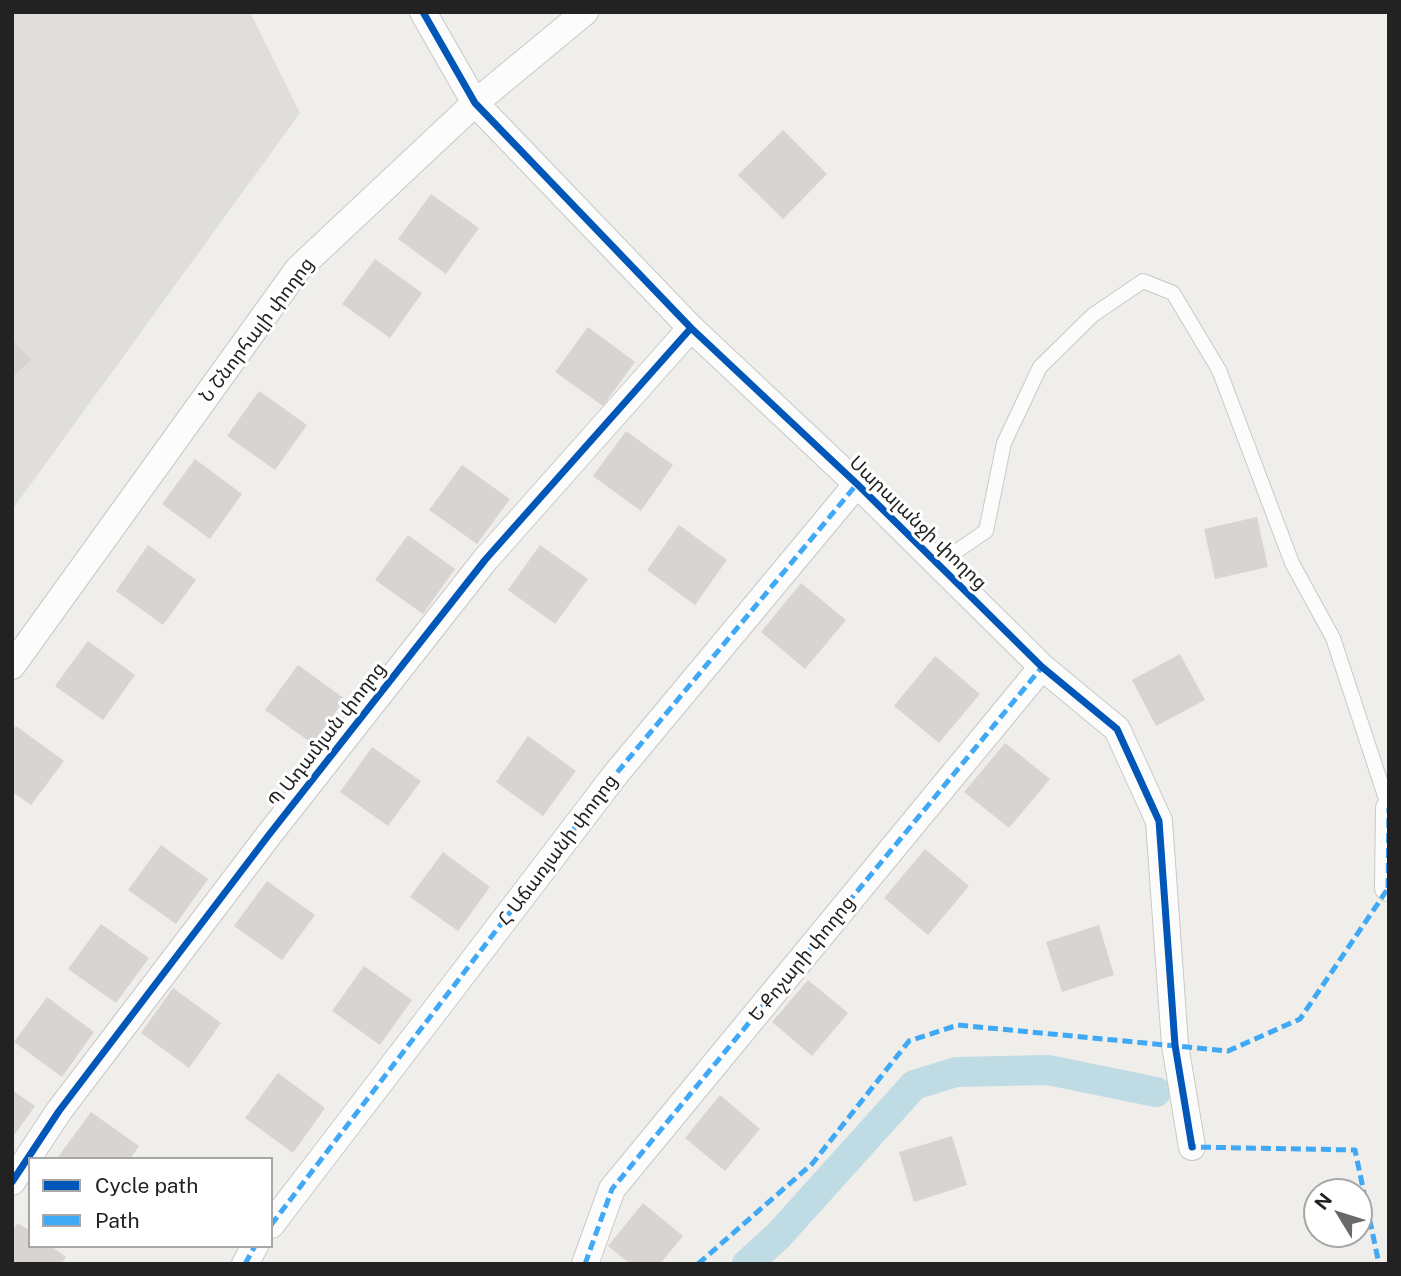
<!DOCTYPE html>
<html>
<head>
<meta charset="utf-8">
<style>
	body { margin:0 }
	#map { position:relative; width:1401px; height:1276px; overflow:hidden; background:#f0eeeb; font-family:"Public Sans",sans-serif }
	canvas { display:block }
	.frame { position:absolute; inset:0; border:14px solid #222; pointer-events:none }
	.legend { position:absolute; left:28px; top:1157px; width:245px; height:91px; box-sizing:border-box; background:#fff; border:2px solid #a7a7a7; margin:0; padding:9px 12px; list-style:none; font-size:21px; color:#222 }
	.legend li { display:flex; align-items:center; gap:14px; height:35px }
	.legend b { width:35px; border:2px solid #a7a7a7 }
	.north { position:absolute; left:1303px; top:1178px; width:70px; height:70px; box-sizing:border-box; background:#fff; border:2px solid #a7a7a7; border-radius:50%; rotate:308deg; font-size:19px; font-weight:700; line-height:28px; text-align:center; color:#222 }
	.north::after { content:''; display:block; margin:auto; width:24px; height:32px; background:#6a6968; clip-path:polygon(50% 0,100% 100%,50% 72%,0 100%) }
</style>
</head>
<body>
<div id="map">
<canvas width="1401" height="1276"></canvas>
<div class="frame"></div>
<ul class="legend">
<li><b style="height:9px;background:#0057b8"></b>Cycle path</li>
<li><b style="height:9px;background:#3fa9f5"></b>Path</li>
</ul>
<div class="north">N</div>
</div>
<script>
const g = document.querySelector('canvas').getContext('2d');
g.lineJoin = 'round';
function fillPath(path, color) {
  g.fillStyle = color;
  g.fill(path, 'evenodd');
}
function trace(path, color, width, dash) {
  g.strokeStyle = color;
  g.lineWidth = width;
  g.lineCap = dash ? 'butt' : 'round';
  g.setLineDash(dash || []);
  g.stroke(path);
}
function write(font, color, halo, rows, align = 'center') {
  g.font = font + ' "Public Sans","Noto Sans Armenian",sans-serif';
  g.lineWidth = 6;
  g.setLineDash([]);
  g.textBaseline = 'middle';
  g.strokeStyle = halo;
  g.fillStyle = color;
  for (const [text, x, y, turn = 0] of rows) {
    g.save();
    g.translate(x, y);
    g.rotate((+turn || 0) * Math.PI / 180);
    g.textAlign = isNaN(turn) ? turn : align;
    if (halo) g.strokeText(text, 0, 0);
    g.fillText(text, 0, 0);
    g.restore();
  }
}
const residential = new Path2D(`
	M12,12H250L300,113L12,510Z`);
const canal = new Path2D(`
	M747,1264L778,1236L914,1085L956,1072L1048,1070L1156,1092`);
const building = new Path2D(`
	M783,130L827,174L783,219L738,175Z
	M431,194L479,228L446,274L398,239Z
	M375,259L422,293L390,338L342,304Z
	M588,327L635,362L603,406L555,372Z
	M12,339L31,360L12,377Z
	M259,391L307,425L275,470L227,436Z
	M626,431L673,465L641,511L593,476Z
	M195,459L242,494L210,539L162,504Z
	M462,465L510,499L477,544L429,510Z
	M1257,517L1268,567L1215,579L1204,529Z
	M679,525L727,560L695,605L647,570Z
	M408,535L455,569L423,614L375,580Z
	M148,545L196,580L163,625L116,591Z
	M540,545L588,579L555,624L508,590Z
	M801,583L846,620L805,669L761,632Z
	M88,641L135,675L103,720L55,686Z
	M1180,654L1205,700L1156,726L1132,680Z
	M935,656L980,694L939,743L894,706Z
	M298,665L345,699L313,744L265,710Z
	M16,726L64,761L31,805L12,792V732Z
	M528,736L576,771L543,816L496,782Z
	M1005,743L1050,779L1009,828L964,792Z
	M372,747L421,781L388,826L340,792Z
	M161,845L208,879L176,924L128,890Z
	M925,849L969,886L928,935L884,898Z
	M443,852L490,887L458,931L410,897Z
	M267,881L315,915L282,960L234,926Z
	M101,924L149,958L116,1003L68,969Z
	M1099,925L1114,975L1062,992L1046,942Z
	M364,966L412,1000L380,1045L332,1011Z
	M808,980L848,1013L812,1056L772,1022Z
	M173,988L221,1023L189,1068L141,1033Z
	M47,997L94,1032L62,1077L14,1042Z
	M278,1073L325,1108L293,1153L245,1118Z
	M12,1090L35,1106L12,1138Z
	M720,1095L760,1129L725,1171L685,1138Z
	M91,1112L139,1146L130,1159L58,1157Z
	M952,1136L967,1185L914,1202L899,1152Z
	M643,1203L683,1236L660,1264H630L608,1246Z
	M18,1223L30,1231V1246H51L66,1257L61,1264H12V1231Z`);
const service = new Path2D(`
	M938,564L986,531L1004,443L1040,367L1093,315L1143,281L1173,293L1219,370L1292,563L1333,638L1389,808`);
const minor = new Path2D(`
	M423,12L475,103L691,328L857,484L1042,667L1117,729L1159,821L1175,1045L1192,1147
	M12,666L298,269L475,103L585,12
	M1388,888L1389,808
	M12,1182L59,1111L268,836L485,560L691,328
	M271,1225L615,775L857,484
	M245,1264L255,1246
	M585,1264L612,1189L1042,667`);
const quiet = new Path2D(`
	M1388,888L1389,808
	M1191,1141L1192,1147L1355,1150L1379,1264
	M271,1225L615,775L857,484
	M245,1264L255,1246
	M585,1264L612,1189L1042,667
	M698,1264L812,1164L909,1041L958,1025L1228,1051L1300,1019L1389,887`);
const cycleway = new Path2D(`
	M423,12L475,103L691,328L857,484L1042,667L1117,729L1159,821L1175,1045L1192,1147
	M12,1182L59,1111L268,836L485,560L691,328`);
const streetNames = [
	["Ն Շնորհալի փողոց",257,330,-53],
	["Սարալանջի փողոց",918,523,44],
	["Պ Ադամյան փողոց",327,735,-52],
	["Հ Աճառյանի փողոց",558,850,-53],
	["Ե Քոչարի փողոց",802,959,-51]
];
fillPath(residential, '#dfdedc');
trace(canal, '#bfdbe3', 30);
fillPath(building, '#d7d4d2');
trace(service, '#c9c8c7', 16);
trace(minor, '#c9c8c7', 28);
trace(service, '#fdfcfc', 14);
trace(minor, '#fdfcfc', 26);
trace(quiet, '#3fa9f5', 5, [10, 5]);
trace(cycleway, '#0057b8', 7);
write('19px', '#222', '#fff', streetNames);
</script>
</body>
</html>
